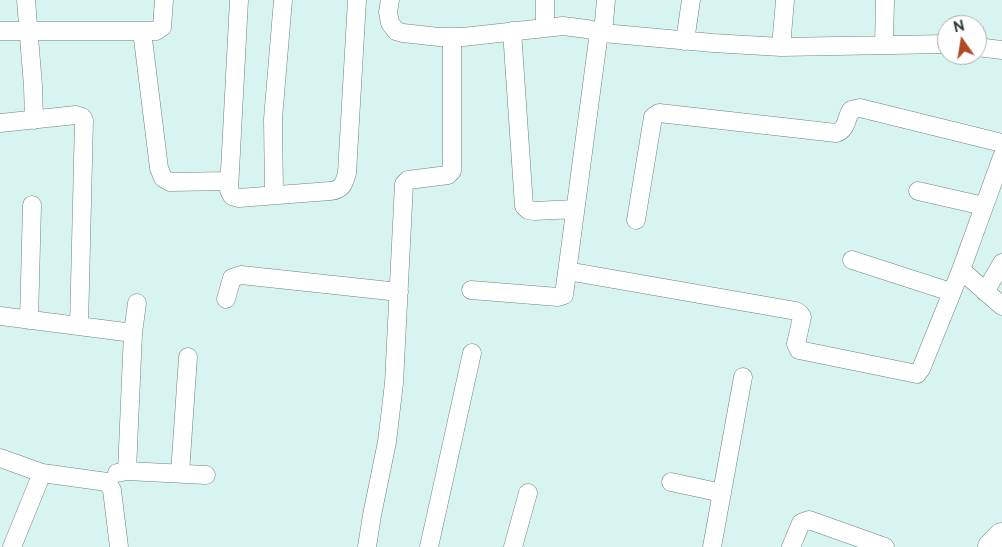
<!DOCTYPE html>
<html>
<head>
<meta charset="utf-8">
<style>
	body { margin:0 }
	#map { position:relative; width:1002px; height:547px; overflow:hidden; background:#d8f4f0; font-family:Raleway,sans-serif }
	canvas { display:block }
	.north { position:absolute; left:937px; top:15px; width:50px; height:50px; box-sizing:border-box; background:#fff; border:1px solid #aaafae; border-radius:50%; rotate:347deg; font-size:14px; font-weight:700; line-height:20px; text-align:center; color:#2b3635 }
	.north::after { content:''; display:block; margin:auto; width:18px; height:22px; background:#b14928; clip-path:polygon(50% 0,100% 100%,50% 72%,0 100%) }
</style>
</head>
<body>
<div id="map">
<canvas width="1002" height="547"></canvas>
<div class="north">N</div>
</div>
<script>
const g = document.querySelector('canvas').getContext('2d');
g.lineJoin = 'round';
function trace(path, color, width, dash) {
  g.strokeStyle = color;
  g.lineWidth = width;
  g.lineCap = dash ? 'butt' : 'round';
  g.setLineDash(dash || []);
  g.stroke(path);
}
const minor = new Path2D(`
	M26,0L33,86L34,120
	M239,0L229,190L232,196L239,198L330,191C342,190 344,184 347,173L357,0
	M390,0L388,12L390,23L396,31L403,33L439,37H463L563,26L587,29L603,33L713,43L781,47L947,44
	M545,27V0
	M0,31H156L162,27L164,0
	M142,31L159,168L163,178L170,182L229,181
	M512,31L524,206L528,210L534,211L575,209
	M603,33L606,0
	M685,41L691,0
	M884,45L885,0
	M781,47L785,0
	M977,47L1002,50
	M0,123L76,115L82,117L84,120L79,326
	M918,191L984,206
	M274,195L273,119L283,0
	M636,220L653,117L659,113L836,133C847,130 846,118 851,110L860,108L1002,143
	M852,260L951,292
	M961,270L1002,306
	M567,271L796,311L800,314L802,317L796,344L799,350L917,374L921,369L961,270L1002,157
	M471,290L558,297L564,295L599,32
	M985,292L1002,263
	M226,299L232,278L241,275L399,292
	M0,316L133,333
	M29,320L32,205
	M0,458L42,473L107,482L112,490L119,547
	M127,471L133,333L137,303
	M117,473L127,471L206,475
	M180,473L188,357
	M671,482L722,493
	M12,547L42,473
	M367,547L372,515L387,442L394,383L404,184L408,180L448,175L452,171V37
	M429,547L472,353
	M513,547L528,493
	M712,547L743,377
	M791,547L801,523L809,520L885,547`);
const primary = new Path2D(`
	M992,547L1002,537`);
trace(minor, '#6b8481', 19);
trace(primary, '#6b8481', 29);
trace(minor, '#fff', 18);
trace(primary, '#fff', 28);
</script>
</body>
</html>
